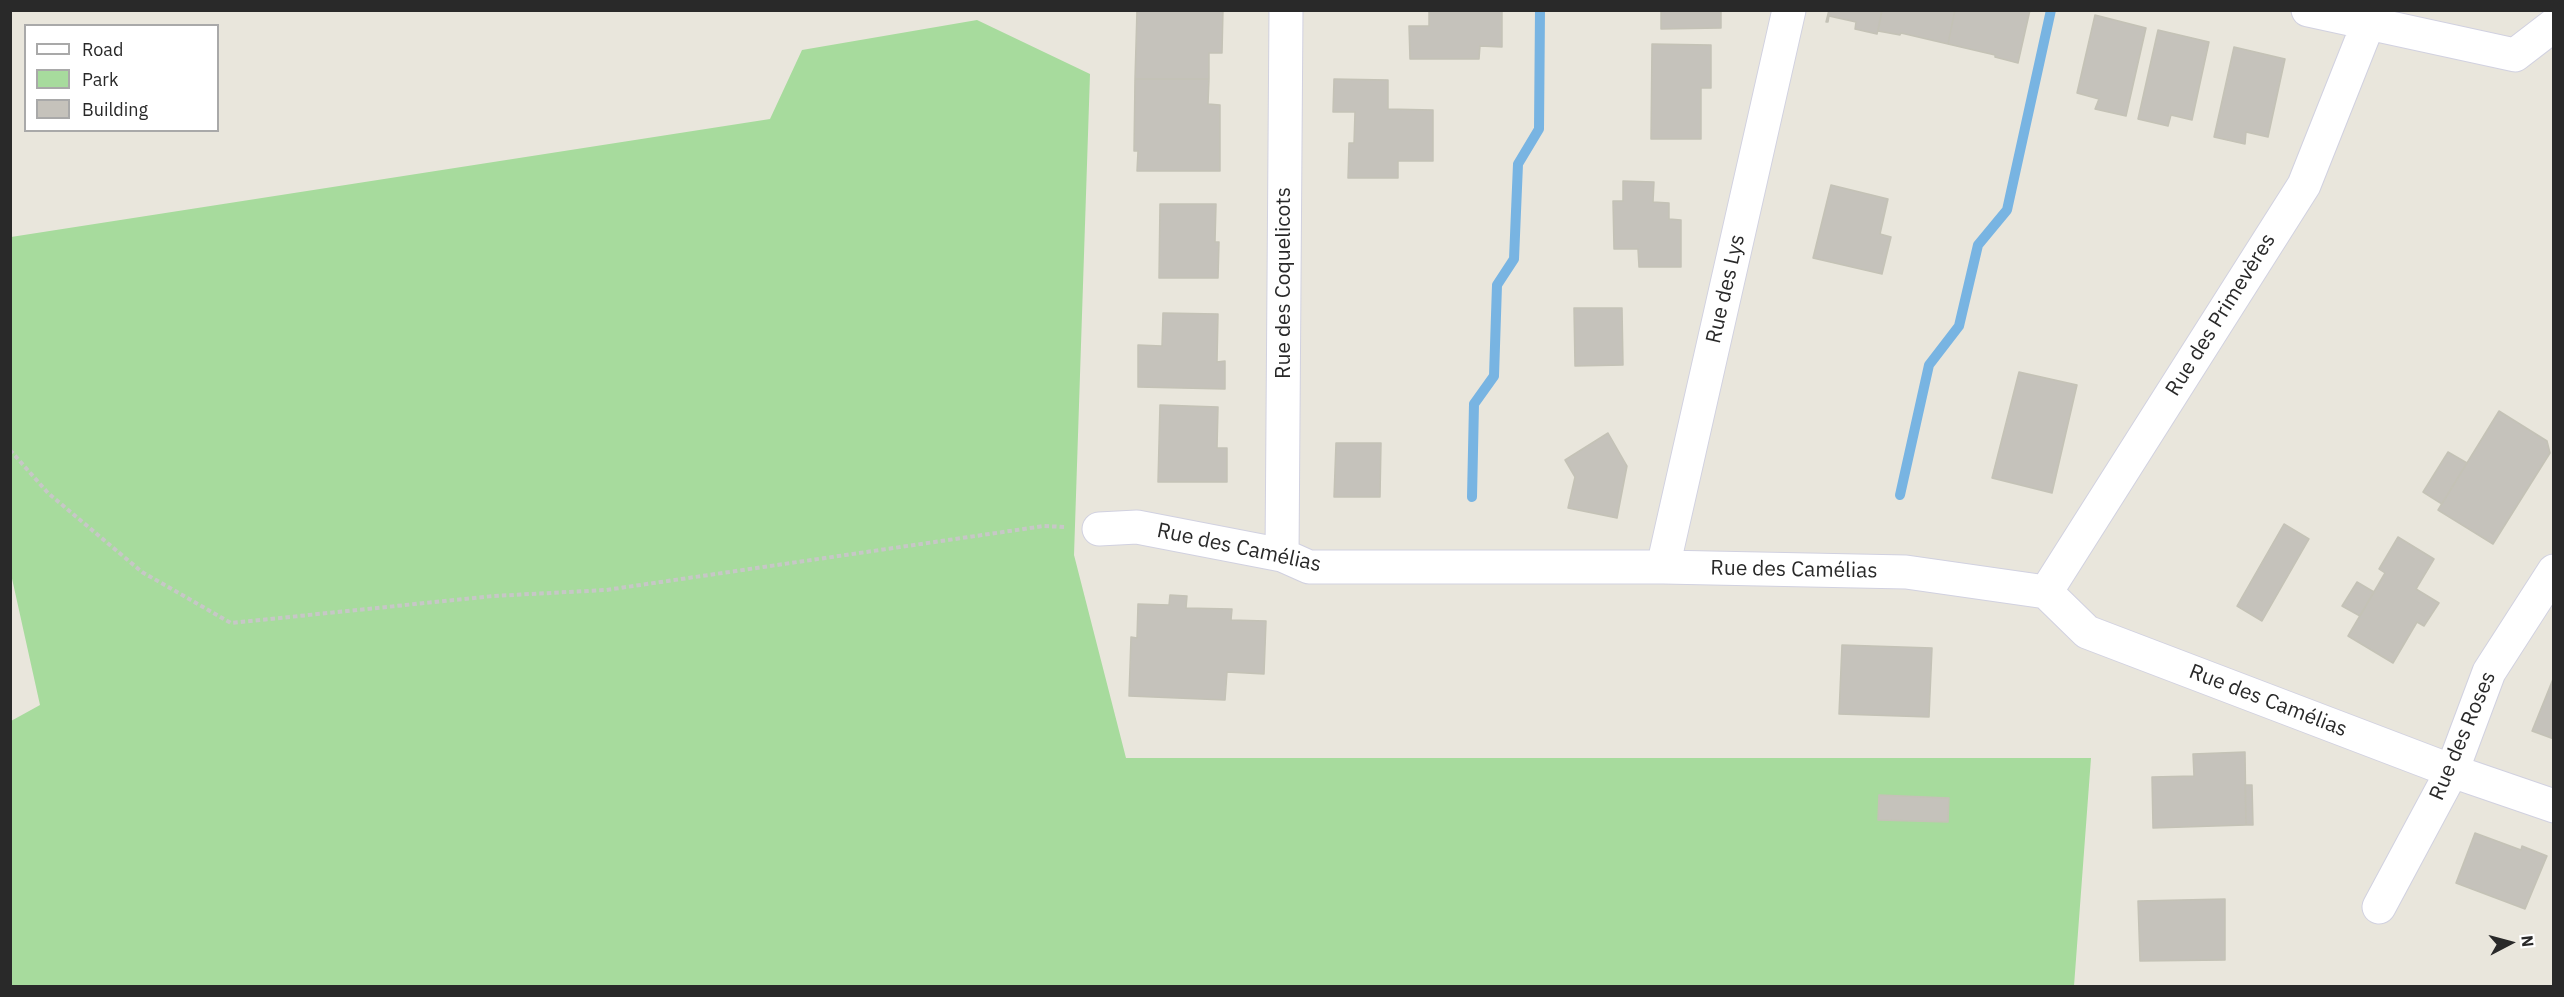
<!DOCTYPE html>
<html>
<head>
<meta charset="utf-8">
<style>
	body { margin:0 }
	#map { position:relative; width:2564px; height:997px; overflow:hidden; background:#e9e6dc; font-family:"IBM Plex Sans",sans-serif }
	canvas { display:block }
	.frame { position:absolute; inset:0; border:12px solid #292929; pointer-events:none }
	.legend { position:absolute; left:24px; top:24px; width:195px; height:108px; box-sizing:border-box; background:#fff; border:2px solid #a9a9a9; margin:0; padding:8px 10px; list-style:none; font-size:18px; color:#292929 }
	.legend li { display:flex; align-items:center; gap:12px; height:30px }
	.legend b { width:30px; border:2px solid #a9a9a9 }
	.north { position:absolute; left:2480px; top:913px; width:60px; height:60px; -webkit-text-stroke:4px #fff; paint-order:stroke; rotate:84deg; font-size:16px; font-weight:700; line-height:24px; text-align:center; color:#292929 }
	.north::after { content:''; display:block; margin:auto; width:21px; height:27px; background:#292929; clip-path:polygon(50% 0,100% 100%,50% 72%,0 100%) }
</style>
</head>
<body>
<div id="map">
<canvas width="2564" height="997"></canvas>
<div class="frame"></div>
<ul class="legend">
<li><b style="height:8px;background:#fff"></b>Road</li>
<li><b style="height:16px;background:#a7db9d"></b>Park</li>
<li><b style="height:16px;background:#c5c2bb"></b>Building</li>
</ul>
<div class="north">N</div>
</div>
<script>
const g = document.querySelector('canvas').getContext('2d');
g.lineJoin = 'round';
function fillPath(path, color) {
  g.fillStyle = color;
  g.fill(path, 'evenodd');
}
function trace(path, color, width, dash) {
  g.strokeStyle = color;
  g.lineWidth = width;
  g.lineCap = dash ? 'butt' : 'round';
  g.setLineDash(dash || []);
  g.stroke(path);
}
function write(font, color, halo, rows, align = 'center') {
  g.font = font + ' "IBM Plex Sans",sans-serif';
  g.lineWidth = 4.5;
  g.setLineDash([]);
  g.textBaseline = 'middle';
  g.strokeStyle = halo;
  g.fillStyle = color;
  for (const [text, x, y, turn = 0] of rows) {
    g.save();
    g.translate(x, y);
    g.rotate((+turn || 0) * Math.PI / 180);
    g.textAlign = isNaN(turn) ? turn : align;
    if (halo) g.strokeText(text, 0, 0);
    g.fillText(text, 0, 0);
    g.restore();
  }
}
const green = new Path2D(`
	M977,20L1090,74L1074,555L1126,758H2091L2074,986H11V721L40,705L11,574V237L770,119L802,50Z`);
const stream = new Path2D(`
	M1900,495L1929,365L1959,326L1978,245L2007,210L2051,10
	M1472,497L1474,404L1494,376L1497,285L1514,259L1518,164L1539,129L1540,10`);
const building = new Path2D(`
	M1137,10H1223L1222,53H1209V79H1135Z
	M1429,10H1502V47L1480,46L1479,59H1410L1409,26H1429Z
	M1661,10H1721V28L1661,29Z
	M1829,10H1882L1877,34L1855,29L1856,22L1829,16L1828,22H1826Z
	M1882,10H1955L1948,44L1901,33L1900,35L1878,31Z
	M1955,10H2030L2018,63L1995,57V55L1948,44Z
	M2095,15L2146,28L2126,116L2095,109L2099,99L2077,93Z
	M2158,30L2209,42L2192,120L2171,115L2168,126L2138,119Z
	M1652,44L1711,45V88H1701V139H1651Z
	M2234,47L2285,59L2268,137L2246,132L2245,144L2214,137Z
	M1135,79H1209L1208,104L1220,105V171H1137L1138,151H1134Z
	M1334,79L1388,80V109L1433,110V161H1398V178H1348L1349,143H1354L1355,112H1333Z
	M1623,181L1654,182L1653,202L1669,203V219L1681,220V267H1639L1638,249H1614L1613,201H1623Z
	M1831,185L1888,199L1880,234L1891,237L1882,274L1813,258Z
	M1160,204H1216L1215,242H1219L1218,278H1159Z
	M1574,308H1622L1623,365L1575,366Z
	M1163,313L1218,314L1217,362L1225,361V389L1138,387V345L1162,346Z
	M2019,372L2077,385L2052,493L1992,478Z
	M1160,405L1218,407L1217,448H1227V482H1158Z
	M2499,411L2547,441L2550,453L2493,544L2438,510Z
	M1608,433L1627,466L1617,518L1568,508L1575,477L1565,460Z
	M1336,443H1381L1380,497H1334Z
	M2448,452L2467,463L2442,504L2423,492Z
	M2284,524L2309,539L2262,621L2237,606Z
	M2398,537L2434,559L2416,589L2439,603L2424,626L2417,622L2393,663L2348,636L2385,573L2379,569Z
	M2357,582L2374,592L2360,616L2342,606Z
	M1170,595L1187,596L1186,608L1232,609L1231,620L1266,621L1264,674L1227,672L1225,700L1129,696L1131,637L1137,638L1138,604L1169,605Z
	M1842,645L1932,648L1929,717L1839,714Z
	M2553,679H2554V739L2532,731Z
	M2245,752L2246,825L2153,828L2152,777L2194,776L2193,754Z
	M2245,785H2252L2253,825H2246Z
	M1879,795L1949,798L1948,822L1878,820Z
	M2475,833L2521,850L2522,846L2547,856L2525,909L2456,883Z
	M2225,899V960L2140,961L2138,901Z`);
const path = new Path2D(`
	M10,450L48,493L142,572L231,623L493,596L606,590L1044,526L1065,527`);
const minor = new Path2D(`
	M2308,10L2515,55L2554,25
	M1099,529L1137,527L1282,555L1309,567H1663L1906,572L2046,592L2087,632L2452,771L2554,806
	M1282,555L1286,10
	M1663,567L1789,10
	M2046,592L2304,185L2368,24
	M2379,907L2452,771L2489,672L2554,571`);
const streetNames = [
	["Rue des Coquelicots",1284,283,-90],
	["Rue des Lys",1726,289,-77],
	["Rue des Primevères",2221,315,-58],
	["Rue des Camélias",1239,548,12],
	["Rue des Camélias",1794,570,1],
	["Rue des Camélias",2268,701,21],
	["Rue des Roses",2463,736,-67]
];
fillPath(green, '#a7db9d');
trace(stream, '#78b4e2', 10);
fillPath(building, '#c5c2bb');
trace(building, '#c4c2b6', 1.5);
trace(minor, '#d1d1e0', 35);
trace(path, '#c7c7c7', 4, [4.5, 3]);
trace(minor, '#fff', 33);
write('21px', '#292929', '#fff', streetNames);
</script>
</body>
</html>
